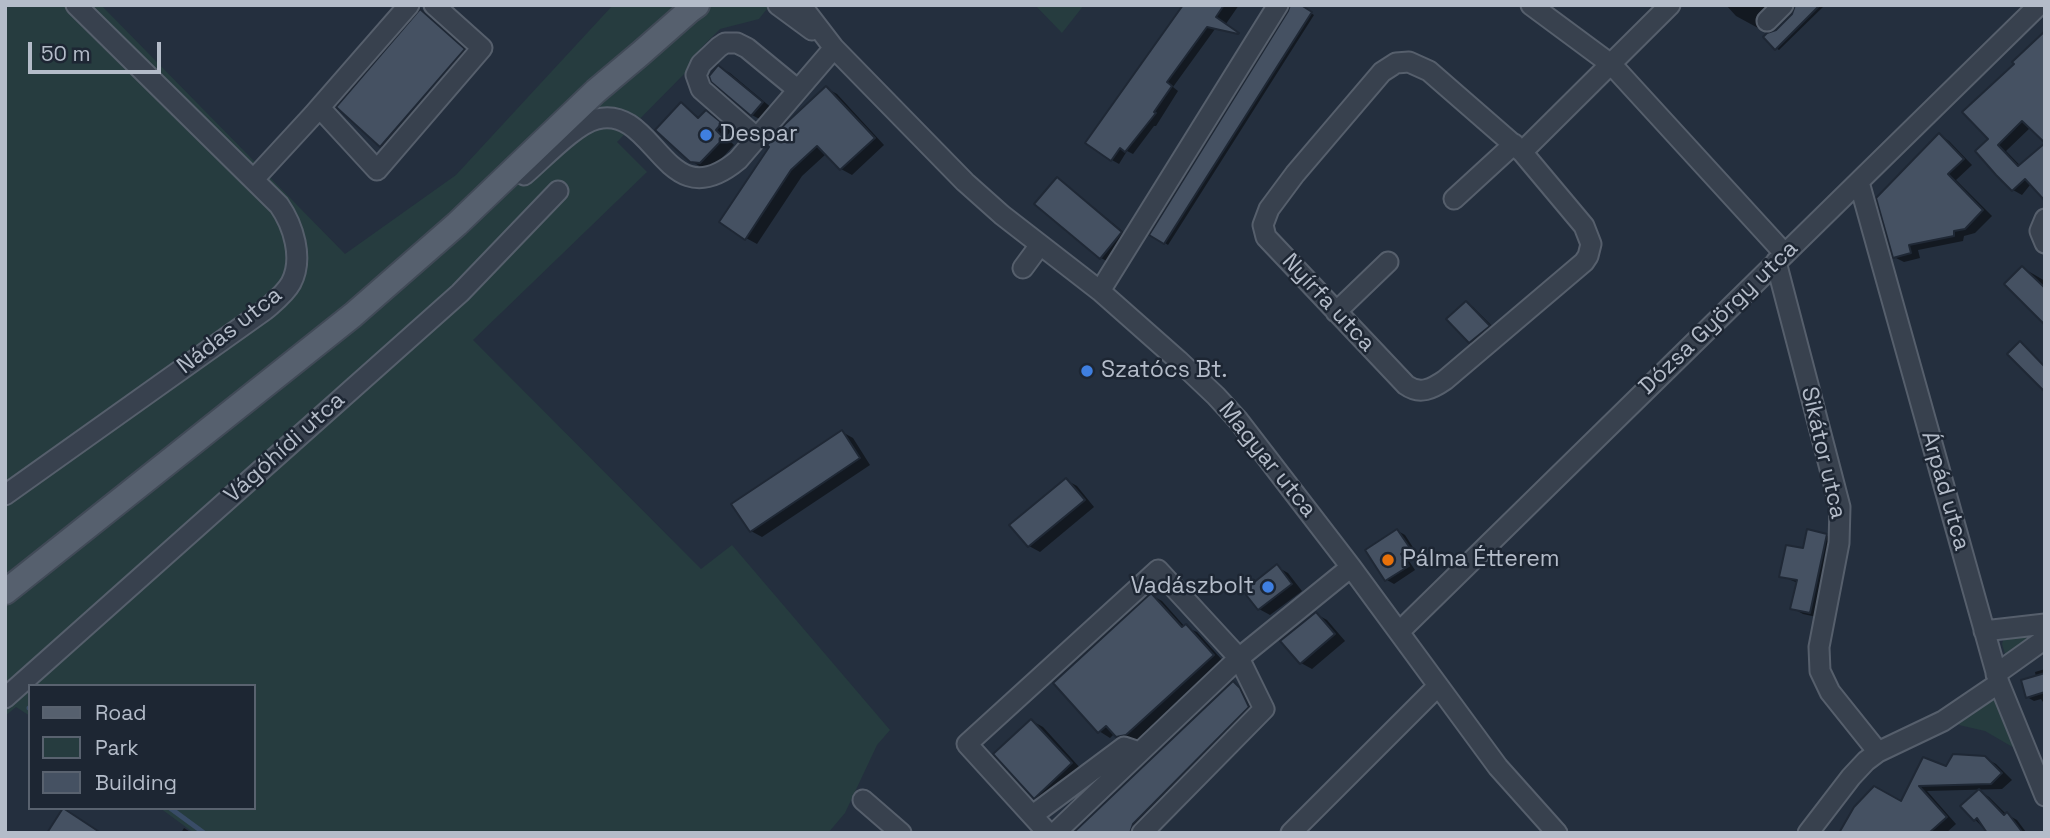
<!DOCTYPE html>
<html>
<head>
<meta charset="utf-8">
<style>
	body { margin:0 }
	#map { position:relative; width:2050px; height:838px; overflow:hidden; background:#242f3e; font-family:"Space Grotesk",sans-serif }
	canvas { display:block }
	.frame { position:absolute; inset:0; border:7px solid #b4bcc9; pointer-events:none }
	.legend { position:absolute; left:28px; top:684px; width:228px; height:126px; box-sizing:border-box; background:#1d2633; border:2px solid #59626f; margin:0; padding:9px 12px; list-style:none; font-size:21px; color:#b4bcc9 }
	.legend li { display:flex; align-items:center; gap:14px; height:35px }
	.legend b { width:35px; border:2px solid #59626f }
	.scale { position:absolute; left:28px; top:42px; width:133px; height:32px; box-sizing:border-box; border:4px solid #b4bcc9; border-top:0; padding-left:9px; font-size:21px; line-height:24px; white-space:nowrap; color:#b4bcc9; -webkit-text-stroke:5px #1d2633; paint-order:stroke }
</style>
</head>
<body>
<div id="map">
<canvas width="2050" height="838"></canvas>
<div class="frame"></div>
<ul class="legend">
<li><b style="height:9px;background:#56606e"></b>Road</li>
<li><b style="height:19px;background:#263c3f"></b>Park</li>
<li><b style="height:19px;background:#455162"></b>Building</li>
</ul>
<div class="scale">50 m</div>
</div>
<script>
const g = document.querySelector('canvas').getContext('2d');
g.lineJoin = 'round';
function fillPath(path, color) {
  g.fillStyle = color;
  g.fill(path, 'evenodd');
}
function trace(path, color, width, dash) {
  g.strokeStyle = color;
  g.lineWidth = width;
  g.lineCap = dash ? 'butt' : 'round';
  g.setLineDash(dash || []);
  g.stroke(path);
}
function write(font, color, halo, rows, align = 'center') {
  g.font = font + ' "Space Grotesk",sans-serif';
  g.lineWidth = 5;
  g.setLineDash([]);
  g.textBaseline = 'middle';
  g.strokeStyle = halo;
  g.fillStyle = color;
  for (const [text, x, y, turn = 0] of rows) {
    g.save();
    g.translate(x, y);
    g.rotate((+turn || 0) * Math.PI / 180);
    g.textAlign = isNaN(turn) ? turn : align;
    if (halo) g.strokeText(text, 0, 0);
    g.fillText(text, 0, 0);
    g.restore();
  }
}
const green = new Path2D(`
	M5,5H101L345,254L456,175L613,5H770L759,19L720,29L702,47L689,69L617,142L647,172L473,340L701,569L732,545L890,730L877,745L845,813L828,833H194L160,808H254V686H30V716L16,707L5,716Z
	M1035,5H1084L1062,33Z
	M2045,631L2006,657L2002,644L2004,638Z
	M1992,699L1999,700L2016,749L1985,731L1959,725L1960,721Z`);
const shadow = new Path2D(`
	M1185,5H1239L1221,31L1215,29L1173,87L1178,91L1156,126H1154L1133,154L1127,151L1119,164L1112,160Z
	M1298,5L1314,15L1168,245L1152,234Z
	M1726,5H1781L1758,28L1736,16Z
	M1798,5H1825L1779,50L1776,48L1777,31L1793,15Z
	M421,12L431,18L475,56L392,152L381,146L338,107Z
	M2016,64L2031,127L2006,151L2034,180L2022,195L2013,190L1978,152L1991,139Z
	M719,67L730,73L773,109L763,121L752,115Z
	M826,88L837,94L884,145L852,175L841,169L826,154L802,176L757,244L746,238Z
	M681,105L701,119L707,112L718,119L731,131L726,137L734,145L712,169L703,168L691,161Z
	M1940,135L1949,141L1972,165L1956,180L1992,216L1975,233L1964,236L1963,241L1918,250L1920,258L1904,262L1894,257Z
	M1058,180L1068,186L1132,239L1112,264L1101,258L1037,204Z
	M2023,268L2045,281V323Z
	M1466,303L1473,307L1496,330L1477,346L1470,342L1449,319Z
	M842,432L853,438L870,465L762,537L751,531Z
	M1066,480L1077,486L1094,507L1040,552L1029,546Z
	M1398,531L1405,535L1416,552L1407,558L1415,570L1394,584L1387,580Z
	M1826,535L1837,541L1821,618L1803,614L1792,608L1798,583L1781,576L1804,550Z
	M1277,567L1288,573L1302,591L1270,615L1259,609L1246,591Z
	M1151,595L1162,601L1185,627L1197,632L1224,662L1138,741L1129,743L1115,733L1110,738L1099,731Z
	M1316,614L1327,620L1345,641L1312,669L1301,663Z
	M2045,669V705L2041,699L2034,701L2027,697L2036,677L2035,672Z
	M1233,683L1244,689L1259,713L1143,833H1075Z
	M1032,721L1043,727L1082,770L1046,803L1035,797Z
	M1985,758L1996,764L2012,780L2002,789L1927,791L1956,824L1946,833H1841L1902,804L1924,759L1947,768Z
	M1979,791L1989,797L2006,814L2017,820L2026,832L2031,833H1988L1963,807Z
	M184,828L192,833H181Z`);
const stream = new Path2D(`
	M29,708H30
	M170,808L204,833`);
const building = new Path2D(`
	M1183,5H1224L1216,17L1239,33L1238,34L1207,27L1167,82L1172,86L1154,112L1156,113L1125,152L1120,148L1111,161L1085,143Z
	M1290,5H1301L1312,12L1164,244L1149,235L1288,11Z
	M1795,5H1820L1775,50L1763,37L1767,33L1776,30L1792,14Z
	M420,9L465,49L380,147L336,107Z
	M2045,31V201L2025,179L2012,191L1996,175L1975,151L1988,139L1962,112L2014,64L2012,62ZM2022,121L2045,143L2018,166L1998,145Z
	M718,65L763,102L751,116L711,82L709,76Z
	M826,86L875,138L840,170L817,146L791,170L745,240L719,222L769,147L767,145L785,124Z
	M681,102L698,118L706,110L722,123L716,130L724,138L700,163L690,162L655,130Z
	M1939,133L1964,159L1948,174L1983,210L1965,229L1954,231V236L1909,245L1911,253L1893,258L1876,198Z
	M1057,177L1122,232L1100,259L1034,204Z
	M2022,266L2045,288V325L2004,284Z
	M1466,301L1490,326L1469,343L1446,319Z
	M2020,341L2045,367V392L2007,354Z
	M842,430L860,458L750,532L731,504Z
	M1066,478L1085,500L1028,547L1009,525Z
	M1397,529L1410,548L1401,554L1409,566L1385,581L1365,550Z
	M1807,529L1827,534L1810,613L1790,609L1797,580L1779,577L1786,545L1803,548Z
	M1277,564L1292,584L1258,610L1243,591Z
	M1151,593L1182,627L1186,624L1214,655L1126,735L1116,737L1106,726L1098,733L1053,683Z
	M1316,612L1335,634L1300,664L1280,641Z
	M2045,673V692L2026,698L2021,680Z
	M1233,681L1240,688L1249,707L1133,824L1130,833H1073Z
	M1031,719L1072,763L1034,799L993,754Z
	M1953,754L1985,756L2002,773L1991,784L1919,786L1947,817L1929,833H1839L1854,807L1874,786L1901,801L1923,757L1946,766Z
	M1979,789L2004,815L2007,812L2023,833H1987L1977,818L1974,821L1960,806Z
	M63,808L101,833H47Z`);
const minor = new Path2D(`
	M778,5L812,30
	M801,5L834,48L965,182L1002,215L1100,291L1178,360L1216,396L1238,420L1351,567L1498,767L1557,833
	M1531,5L1612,65L1785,254
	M1767,21L1783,5
	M1409,62L1429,71L1522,152L1584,226L1591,244L1588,256L1584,262L1445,380C1432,389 1420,395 1406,385L1266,237L1263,225L1269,209L1295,174L1382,72L1396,63Z
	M320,108L377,170L482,48L434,5
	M757,138L701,89L696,75L701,64L719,47L725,43H737L747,48L798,90
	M1522,152L1670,5
	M524,175C542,160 575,124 597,119C656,104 665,221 738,160L834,48
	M254,179L313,115L409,5
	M1859,182L1999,683L2045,796
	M1454,199L1514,144
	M2045,219L2040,231L2045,243
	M1776,262L1840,507L1839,543L1819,647L1820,671L1830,692L1878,752
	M1023,268L1040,245
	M1100,291L1278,5
	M1336,312L1388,262
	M5,495L265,310C274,302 285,294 291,283C304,258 293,225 279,205L76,5
	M1984,631L2045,624
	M1399,632L2039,5
	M1996,674L2045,639
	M5,698L460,293L558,191
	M863,800L901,833
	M1033,815L1124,747L1139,752
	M1048,833L967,744L1158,570L1239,658L1264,709L1142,833
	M1055,833L1239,658L1351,567
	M1291,833L1438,686
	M1808,833L1851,777L1866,761L1878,752L1943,721L1999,683`);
const major = new Path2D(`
	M5,592L353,315L457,224L596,91L640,54L690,10L697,5`);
const markers = [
	[706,135,7,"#3f7fe0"],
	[1087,371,7,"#3f7fe0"],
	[1388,560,7,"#e8710a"],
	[1268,587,7,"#3f7fe0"]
];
const poiNames = [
	["Despar",720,135],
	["Szatócs Bt.",1101,371],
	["Pálma Étterem",1402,560],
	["Vadászbolt",1254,587,"right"]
];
const streetNames = [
	["Nyírfa utca",1328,303,47],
	["Dózsa György utca",1719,318,-44],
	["Nádas utca",230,331,-38],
	["Vágóhídi utca",285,448,-42],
	["Sikátor utca",1823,453,77],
	["Magyar utca",1267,460,51],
	["Árpád utca",1945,491,74]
];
fillPath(green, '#263c3f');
fillPath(shadow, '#0007');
trace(stream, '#394c67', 5);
fillPath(building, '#455162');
trace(building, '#1f2835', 2);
trace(minor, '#565f6c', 23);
trace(major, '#414a57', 28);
trace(minor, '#38414e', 19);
trace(major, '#56606e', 24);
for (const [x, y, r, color] of markers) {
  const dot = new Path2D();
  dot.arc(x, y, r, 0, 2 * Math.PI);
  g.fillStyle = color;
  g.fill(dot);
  trace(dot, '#1d2633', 2.5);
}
write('23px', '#b4bcc9', '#1d2633', poiNames, 'left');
write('23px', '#b4bcc9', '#1d2633', streetNames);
</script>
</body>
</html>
